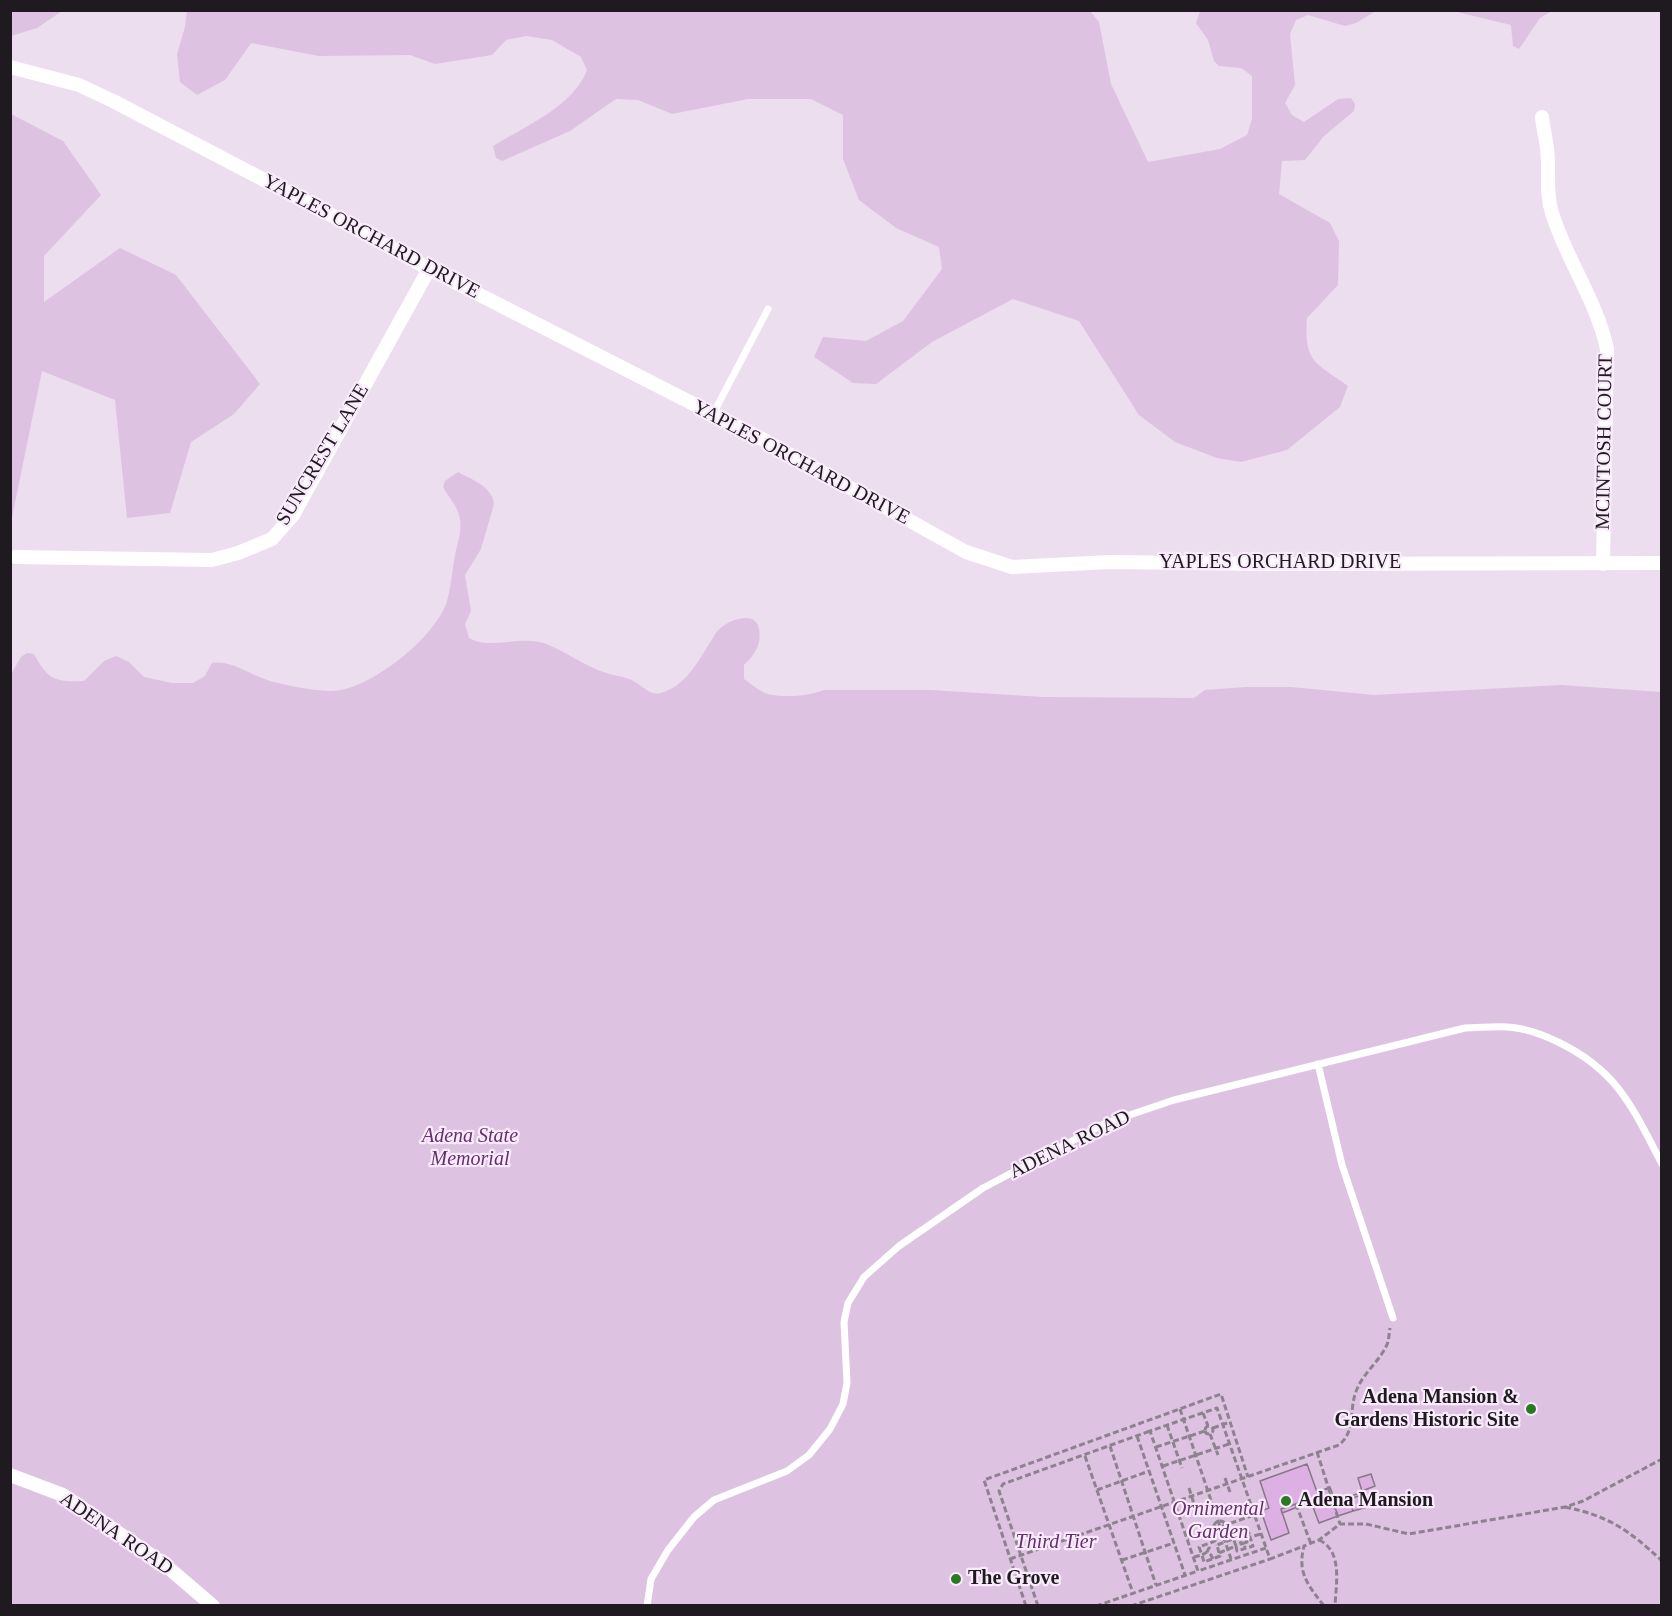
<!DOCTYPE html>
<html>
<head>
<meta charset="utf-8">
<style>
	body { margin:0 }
	#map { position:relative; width:1672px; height:1616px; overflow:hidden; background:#ecddef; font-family:Georgia,serif }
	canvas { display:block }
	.frame { position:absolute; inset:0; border:12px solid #1f1a20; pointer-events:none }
</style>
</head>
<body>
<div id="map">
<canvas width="1672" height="1616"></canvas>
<div class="frame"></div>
</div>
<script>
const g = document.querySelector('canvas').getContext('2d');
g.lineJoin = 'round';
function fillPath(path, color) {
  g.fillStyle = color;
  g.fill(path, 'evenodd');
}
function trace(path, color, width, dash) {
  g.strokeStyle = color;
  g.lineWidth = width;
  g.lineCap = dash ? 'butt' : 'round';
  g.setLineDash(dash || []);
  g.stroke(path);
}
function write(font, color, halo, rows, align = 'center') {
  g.font = font + ' Georgia,serif';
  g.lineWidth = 4.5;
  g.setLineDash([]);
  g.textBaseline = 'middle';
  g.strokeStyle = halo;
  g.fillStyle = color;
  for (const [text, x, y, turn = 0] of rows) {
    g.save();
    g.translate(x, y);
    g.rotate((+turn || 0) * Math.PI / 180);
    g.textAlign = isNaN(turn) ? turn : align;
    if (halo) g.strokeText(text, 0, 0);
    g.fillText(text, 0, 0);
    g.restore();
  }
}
const green = new Path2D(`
	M11,10H62V11L37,28L11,36Z
	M187,10L1090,11L1099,22L1111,84L1148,162L1220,149L1247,135L1252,119V76L1241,68L1219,66L1214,61L1208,40L1196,23L1200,11H1376L1356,23L1345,26L1308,15L1296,20L1290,34L1295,85L1285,103L1292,115L1304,122L1338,99L1351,98L1355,104L1354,111L1324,136L1305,160L1282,161L1279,194L1330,223L1339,241L1338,285L1307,318C1304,363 1315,362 1348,386L1340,407L1287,450L1241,462L1217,458L1175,442L1139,415L1079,321L1013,299L932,342L876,384L853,383L814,357L823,337L866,341L903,321L942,269L939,247L896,228L859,200L843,159V115L811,99H748L672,114L638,100L616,99L570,131L502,161L496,158L493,146C524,127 574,106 587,70L581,57L552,40L526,36L506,40L492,55L435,64L410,55L319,56L251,43L225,80L197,95L180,82L177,54L185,27Z
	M1453,11L1552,10V11L1540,18L1519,49L1513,46L1511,25Z
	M11,114L63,141L101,195L44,256V302L120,248L176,275L260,384L234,414L191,442L170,513L127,518L115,400L42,371L11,522Z
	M458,472C472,480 492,486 494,504L481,549L465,575L471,611L465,624L469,638C490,651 524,633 549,645C567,653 584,665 603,672C611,675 621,676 629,679C640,682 649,697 661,693C686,686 698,661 711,641C714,636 717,630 722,627C732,619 756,611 759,629C762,645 754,655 744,665V679C751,684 759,691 768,694C782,698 811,696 824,690H931L1043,697L1194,698L1205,690L1246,687H1291L1374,695L1561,685L1661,692V1605L11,1606L10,676L21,657L27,653L34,654C48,680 55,682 84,681L104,661L116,656L129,662L144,677L172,683H193L205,676L212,663C231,660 249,674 267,680C287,686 310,690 330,691C368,692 433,639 446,604C451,590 452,571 455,555C458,542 463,528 459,515C457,506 448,496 443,487L445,481Z`);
const building = new Path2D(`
	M1307,1464L1317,1492L1328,1488L1338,1516L1319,1523L1310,1499L1296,1504L1281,1509L1289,1533L1271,1540L1261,1511L1269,1508L1260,1481Z
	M1371,1474L1375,1486L1362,1491L1358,1478Z
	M1330,1487L1336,1504L1347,1500L1346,1498L1362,1492V1495L1349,1499L1353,1511L1338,1516L1328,1488Z
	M1362,1495L1367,1507L1353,1511L1349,1499Z
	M1310,1499L1311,1502L1282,1513L1281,1509Z`);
const path = new Path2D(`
	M1180,1409L1231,1559
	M1203,1413L1208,1426
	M1167,1425L1182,1468
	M1205 1430a4 4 0 1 1 8 0a4 4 0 1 1-8 0Z
	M1213,1428L1230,1422
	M1210,1434L1218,1455
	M1137,1436L1185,1575
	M1110,1446L1156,1585
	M1156,1447L1205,1431
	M1317,1452L1340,1524
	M1085,1456L1133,1593
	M1163,1466L1229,1444
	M1225,1478L1230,1492
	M1189,1488L1194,1504
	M1097,1490L1149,1471
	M1296,1504L1311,1544
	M1565,1507C1609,1516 1629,1530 1662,1561
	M1214 1527a6 6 0 1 1 12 0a6 6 0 1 1-12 0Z
	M1188,1538L1254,1515
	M1319,1540C1343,1551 1336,1584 1335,1606
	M1244,1543L1241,1544L1239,1538L1245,1537L1247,1542L1244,1543L1245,1548
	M1236,1546L1232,1535L1248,1530L1250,1537L1245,1539
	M1266,1548L1198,1571L1150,1431L1217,1408L1270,1559L1304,1546
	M1207,1552L1209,1548L1213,1550
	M1219,1553L1217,1545L1233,1539
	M1194,1557L1202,1555L1204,1562L1220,1556L1219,1553L1236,1546L1237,1551L1253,1546L1250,1537L1261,1534
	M1010,1559L1339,1445C1357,1430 1348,1409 1357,1389C1364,1372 1382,1359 1388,1342C1389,1338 1389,1333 1390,1328
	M1213,1559L1211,1555L1207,1552L1202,1555L1199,1547L1215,1541L1217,1545
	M1122,1560L1174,1543
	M1026,1606L984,1480L1221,1394L1248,1477
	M1038,1606L999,1491L1003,1484L1150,1431
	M1096,1606L1198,1571
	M1131,1606L1270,1559
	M1324,1606C1308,1585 1297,1573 1304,1546L1319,1540L1340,1524H1366L1409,1534L1565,1507L1583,1501L1662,1459`);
const lane = new Path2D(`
	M713,414L768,309
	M1318,1064L1342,1165L1393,1318
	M647,1606L651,1579L668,1550L694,1517L714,1500L787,1471L809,1455L830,1429L843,1404L847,1383L844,1322L848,1303L864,1277L899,1246L983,1188L1106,1123L1174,1100L1465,1028C1479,1028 1493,1026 1507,1027C1525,1028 1544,1035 1560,1043C1619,1072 1633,1109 1662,1164`);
const street = new Path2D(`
	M10,67L79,85L113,101L335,217L429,269L766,441L966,552L1012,567L1110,562L1270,564L1662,563
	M1542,117C1543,128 1546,138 1547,149C1550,170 1545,192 1552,213C1566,259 1597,301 1607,349L1603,564
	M15,557L212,560L238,553L272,539L293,515L429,269
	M10,1475L63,1495L164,1564L213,1606`);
const markers = [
	[1531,1409,6,"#2a7923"],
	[1286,1501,6,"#2a7923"],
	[956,1579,6,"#2a7923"]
];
const streetNames = [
	["YAPLES ORCHARD DRIVE",371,237,28],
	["MCINTOSH COURT",1605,442,-89],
	["SUNCREST LANE",323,455,-59],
	["YAPLES ORCHARD DRIVE",801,463,28],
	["YAPLES ORCHARD DRIVE",1280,563],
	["ADENA ROAD",1070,1145,-26],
	["ADENA ROAD",116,1534,34]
];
const parkNames = [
	["Adena State",470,1137],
	["Memorial",470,1160],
	["Ornimental",1218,1510],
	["Garden",1218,1533],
	["Third Tier",1056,1543]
];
const poiNames = [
	["Adena Mansion &",1519,1398,"right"],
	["Gardens Historic Site",1519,1421,"right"],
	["Adena Mansion",1298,1501],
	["The Grove",968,1579]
];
fillPath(green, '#dec2e2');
fillPath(building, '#dcb0e2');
trace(building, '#867887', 1.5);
trace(path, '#8d838f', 3, [6, 3]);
trace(lane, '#fff', 7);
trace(street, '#fff', 14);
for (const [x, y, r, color] of markers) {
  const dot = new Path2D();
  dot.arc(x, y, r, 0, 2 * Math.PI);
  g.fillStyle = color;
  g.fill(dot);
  trace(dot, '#faebfc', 2);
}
write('20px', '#1f1a20', '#faebfc', streetNames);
write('italic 20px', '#65306d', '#faebfc', parkNames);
write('bold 20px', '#1f1a20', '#faebfc', poiNames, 'left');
</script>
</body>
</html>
